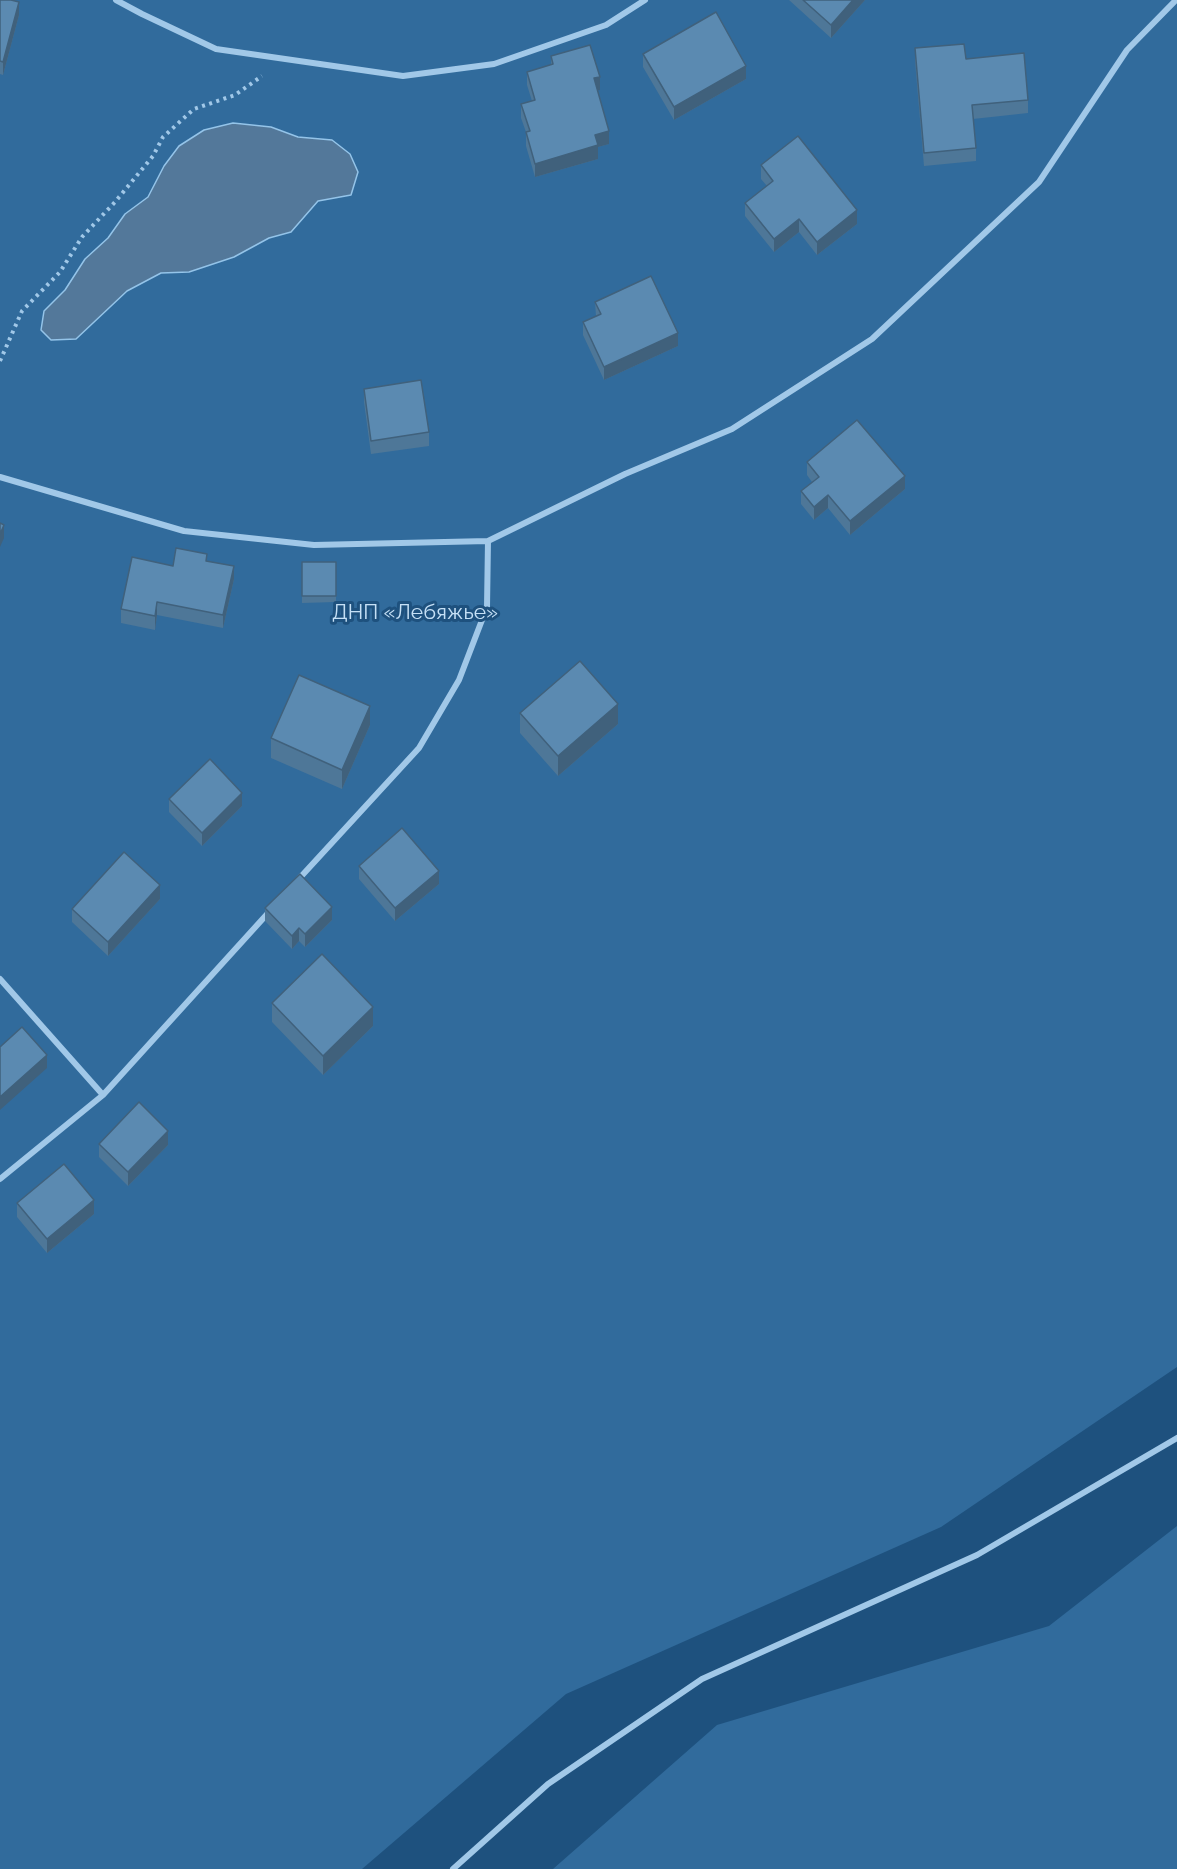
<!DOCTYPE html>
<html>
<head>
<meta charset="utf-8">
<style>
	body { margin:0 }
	canvas { display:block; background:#1e517e }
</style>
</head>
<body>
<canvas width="1177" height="1869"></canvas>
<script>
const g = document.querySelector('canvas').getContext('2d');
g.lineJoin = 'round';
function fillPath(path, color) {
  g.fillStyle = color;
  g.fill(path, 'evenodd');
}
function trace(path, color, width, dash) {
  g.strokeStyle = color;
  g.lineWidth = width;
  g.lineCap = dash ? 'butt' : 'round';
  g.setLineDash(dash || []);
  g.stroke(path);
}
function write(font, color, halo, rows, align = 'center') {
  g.font = font + ' Raleway,sans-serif';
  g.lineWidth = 6;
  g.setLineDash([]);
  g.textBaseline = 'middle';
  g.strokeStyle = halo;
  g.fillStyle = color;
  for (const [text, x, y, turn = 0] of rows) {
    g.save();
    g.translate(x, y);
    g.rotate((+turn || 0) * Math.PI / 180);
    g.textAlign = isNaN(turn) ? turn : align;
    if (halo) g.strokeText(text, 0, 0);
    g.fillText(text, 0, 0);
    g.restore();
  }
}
const green = new Path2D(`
	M0,0H1177V1367L941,1527L566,1694L362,1869H0ZM271,127L298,137L332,140L350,155L351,195L318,200L291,232L269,238L234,257L189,272H161L127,291L76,339L44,311L65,290L85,259L108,238L125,214L148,197Z
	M1177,1526V1869H553L717,1725L1049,1626Z`);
const water = new Path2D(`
	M233,123L271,127L298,137L332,140L350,154L358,172L351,195L318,201L291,232L269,238L234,257L189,272L161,273L127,291L76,339L51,340L41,330L44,311L65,290L85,259L108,238L125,214L148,197L164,166L179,146L204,130Z`);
const path = new Path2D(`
	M0,361L22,311L60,272L82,237L115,202L153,156L163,137L194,109L235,95L262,76`);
const street = new Path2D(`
	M116,0L142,14L216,49L403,76L494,64L606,25L645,0
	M0,477L184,531L314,545L488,541L625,474L732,429L872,339L1039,182L1127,50L1176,0
	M296,882L419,748L459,680L487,607L488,541
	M0,979L103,1095
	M0,1179L103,1095L269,912
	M453,1869L548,1784L702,1679L977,1555L1177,1438`);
const wall = new Path2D(`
	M0,0L19,15L3,75L0,74Z
	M789,0H865L831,38Z
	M915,48L966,59L1028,100V113L973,119L976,148V161L924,166L915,61Z
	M643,54L746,79L674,120L643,67Z
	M551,56L600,90H597L609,144L598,147V159L535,177L526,146V132L521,118V104L532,101L527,85V72L551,65Z
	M761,165L857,224L817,255L799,232L774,252L745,216V203L767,186L761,179Z
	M595,302L678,346L604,380L583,335V322L596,316Z
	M364,389L429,432V446L371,454L364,402Z
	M807,462L905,489L850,535L828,508L814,520L801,504V491L812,482L807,475Z
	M207,561L234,579L223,628L157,615L155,630L121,623V609L173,566Z
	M302,562H336V602L302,603Z
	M520,713L618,724L558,776L520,733Z
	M370,725L342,789L271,758V738Z
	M169,799L242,806L202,846L169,812Z
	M359,866L439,884L395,921L359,879Z
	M160,899L108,956L72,922V909Z
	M265,908L332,920L305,947L299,941L292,949L265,921Z
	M272,1003L373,1026L323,1075L272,1022Z
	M99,1144L168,1145L128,1186L99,1157Z
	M17,1203L94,1214L47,1253L17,1217Z`);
const shadedWall = new Path2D(`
	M853,0H865L831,38V25Z
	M19,2V15L3,75V62Z
	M746,66V79L674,120V107Z
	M600,77V90L594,91V78Z
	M609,131V144L598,147V159L535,177V164L595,135Z
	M857,210V224L817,255V242Z
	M799,219V232L774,252V239Z
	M678,333V346L604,380V367Z
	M905,476V489L850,535V521Z
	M828,495V508L814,520V507Z
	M4,525V538L0,547V534Z
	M234,566V579L223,628V615Z
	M157,602V615L155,630V616Z
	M618,704V724L558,776V756Z
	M370,706V725L342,789V770Z
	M242,793V806L202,846V833Z
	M439,871V884L395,921V908Z
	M160,885V899L108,956V942Z
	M332,907V920L305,947V934Z
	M299,928V941L292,949V936Z
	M373,1007V1026L323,1075V1056Z
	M47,1055V1068L0,1110V1097Z
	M168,1131V1145L128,1186V1172Z
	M94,1200V1214L47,1253V1239Z`);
const building = new Path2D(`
	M0,0H11L19,2L3,62L0,61Z
	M803,0H853L831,25Z
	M716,12L746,66L674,107L643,54Z
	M964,44L966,59L1024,53L1028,100L972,105L976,148L924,153L915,48Z
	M590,45L600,77L594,78L609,131L595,135L598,145L535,164L526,132L530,131L521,104L535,100L527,72L553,64L551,56Z
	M798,136L857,210L817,242L799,219L774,239L745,203L773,181L761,165Z
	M651,276L678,333L604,367L583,322L601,314L595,302Z
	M421,380L429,432L371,441L364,389Z
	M857,420L905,476L850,521L828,495L814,507L801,491L819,477L807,462Z
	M0,523L4,525L0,534Z
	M176,548L207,554L206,561L234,566L223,615L157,602L155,616L121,609L132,557L173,566Z
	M302,562H336V596H302Z
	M580,661L618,704L558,756L520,713Z
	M299,675L370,706L342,770L271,738Z
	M210,759L242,793L202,833L169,799Z
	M402,828L439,871L395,908L359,866Z
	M124,852L160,885L108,942L72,909Z
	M300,874L332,907L305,934L299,928L292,936L265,908Z
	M322,954L373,1007L323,1056L272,1003Z
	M22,1027L47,1055L0,1097V1047Z
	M139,1102L168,1131L128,1172L99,1144Z
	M64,1164L94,1200L47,1239L17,1203Z`);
const parkNames = [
	["ДНП «Лебяжье»",415,613]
];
fillPath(green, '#316b9c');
fillPath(water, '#53789a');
trace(water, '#94c4e9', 1.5);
trace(path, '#a1c8e8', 4, [3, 4.5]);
trace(street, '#a1c8e8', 6);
fillPath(wall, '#4e7798');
fillPath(shadedWall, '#40617c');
fillPath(building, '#5b8ab1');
trace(building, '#40617c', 1.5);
write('21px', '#c5e0f6', '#1e517e', parkNames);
</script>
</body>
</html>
